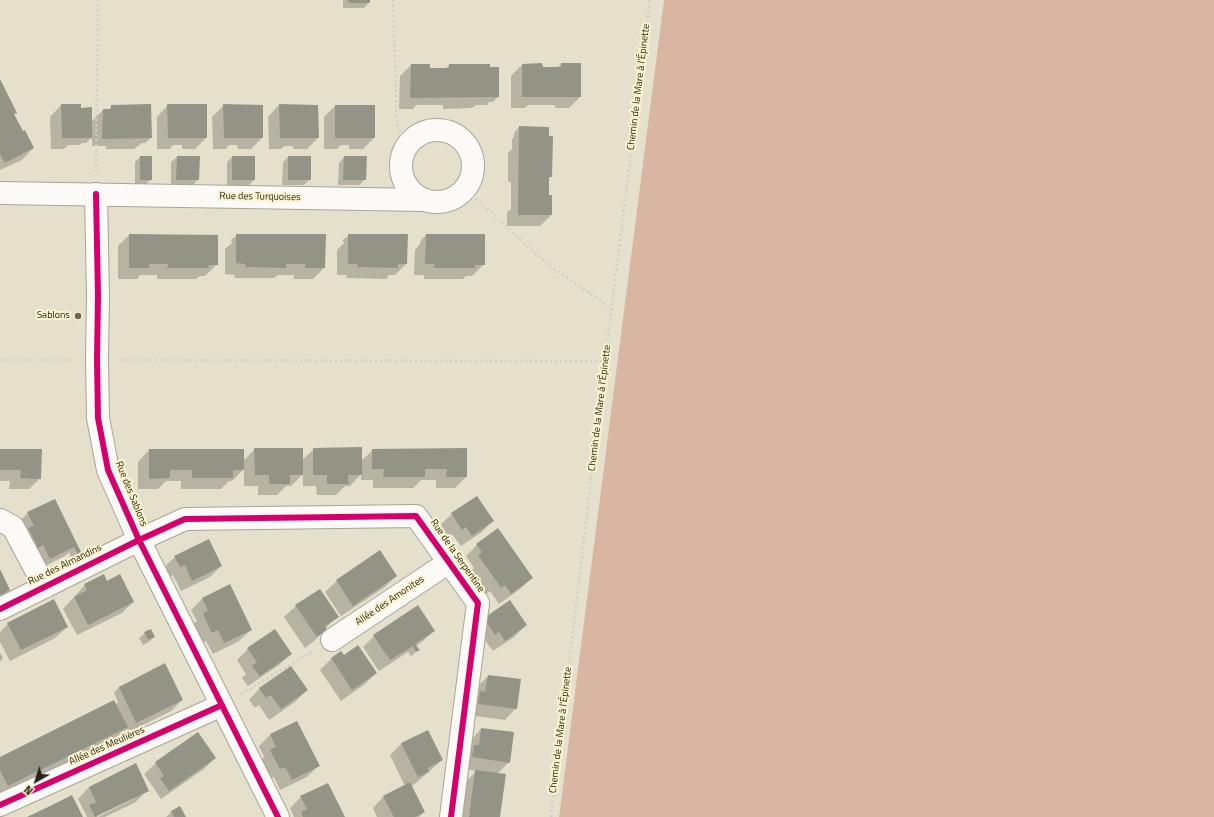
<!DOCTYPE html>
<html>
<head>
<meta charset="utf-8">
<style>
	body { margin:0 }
	#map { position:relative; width:1214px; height:817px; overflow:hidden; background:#e4e0cc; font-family:"Titillium Web",sans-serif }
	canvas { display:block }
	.north { position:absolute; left:16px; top:761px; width:40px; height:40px; -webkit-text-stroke:3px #fbf4cf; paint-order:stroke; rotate:219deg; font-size:11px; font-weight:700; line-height:16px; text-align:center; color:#272416 }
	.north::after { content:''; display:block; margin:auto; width:14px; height:18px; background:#272416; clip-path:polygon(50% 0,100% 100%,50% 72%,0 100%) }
</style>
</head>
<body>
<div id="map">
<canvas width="1214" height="817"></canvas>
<div class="north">N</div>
</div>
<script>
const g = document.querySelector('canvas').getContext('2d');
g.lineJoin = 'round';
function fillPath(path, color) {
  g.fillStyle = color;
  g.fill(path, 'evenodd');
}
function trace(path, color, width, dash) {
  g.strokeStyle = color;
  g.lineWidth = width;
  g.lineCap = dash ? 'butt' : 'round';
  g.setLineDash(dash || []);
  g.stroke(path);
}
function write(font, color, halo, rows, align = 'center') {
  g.font = font + ' "Titillium Web",sans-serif';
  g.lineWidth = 4;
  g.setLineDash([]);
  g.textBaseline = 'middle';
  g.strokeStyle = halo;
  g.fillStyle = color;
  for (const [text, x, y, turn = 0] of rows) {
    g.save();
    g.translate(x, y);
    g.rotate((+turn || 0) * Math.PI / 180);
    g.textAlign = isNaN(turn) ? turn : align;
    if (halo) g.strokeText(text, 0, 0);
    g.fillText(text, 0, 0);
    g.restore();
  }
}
const forest = new Path2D(`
	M664,0H1214V817H559Z`);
const shadow = new Path2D(`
	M343,0H369V2L364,8H343Z
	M561,64L580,97L569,108H555V105H528L525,108H511V76L522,65L542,68H557Z
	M411,65H429V69H445L449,65H489L498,97L493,102H489L487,105H476L472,108L443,109V105H416L413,109H399L400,76Z
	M0,81L15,113L13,115L33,148L22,160L0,170Z
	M61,105L80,109L91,122L103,110H108L112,106L151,138L145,143H142L134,149H106V146H92V137L86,143H82L80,145H68L64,149H51L50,117Z
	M168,105L206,138L195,149H182V145H173L170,149H157V117Z
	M224,105L262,138L251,149H238L237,145H229L226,149H213L212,117Z
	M279,105L317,106L318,138L307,149H293V146H285L281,149H269L268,117Z
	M335,106L374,138L363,149H349V145H341L337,149H324V117Z
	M519,127L551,176L548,180V196H551V215L540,226H507V212L511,209V182H508V153L512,149V139L514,136V133Z
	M140,157L151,179L145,185H135V162Z
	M177,157H199L198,179L193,185H171V162Z
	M232,157L254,180L249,185H227V162Z
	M288,157L310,179L304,185H282L283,162Z
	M344,157L365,179L360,185H338L339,163Z
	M129,235L217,264L205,276H200L196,279H157V275H140L137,279H118V246Z
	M237,235L324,268L313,279H294V275H278L274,278H234L235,275L225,274V249L232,243L231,240Z
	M349,235L406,264L395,275H389L386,279L346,278L347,275H337V250L345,242H343V240Z
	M426,235L484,264L472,276H466L463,279H424V275H414L415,250L420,244L421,240Z
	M255,449L302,460L314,449L361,461L373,450L466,449V477L455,488H436V480H421L413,488H373V480H361V474L350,486H345L336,495H317L316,486H303V474L291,486H286L277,495H258V486H244V469L232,481H229L221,489H181V481H166L158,489H138V462L149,450L243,461Z
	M0,450L40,478L29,489H9L10,481H0Z
	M477,497L493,520L482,532L461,546L452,534L448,536L440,525L452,514Z
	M54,500L81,554L73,561L69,552L65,556L39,569L17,524L28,513Z
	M477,545L532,578L520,589L499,604L490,591L486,594L471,571L474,568L466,556Z
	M175,557L221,566L210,577L181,591L173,575L169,578L163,568Z
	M0,571L9,590L0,600Z
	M396,576L385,587L341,616L325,592L337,581Z
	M107,582L133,602L122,613L77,635L63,609L85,585Z
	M320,590L337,616L314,641L305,648L284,617L296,606Z
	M203,598L251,630L239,641L213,654L206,641L201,643L192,625L197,621L191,610Z
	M509,602L526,625L514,637L493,651L484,639L473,630Z
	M8,624L67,627L55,638L10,661L0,642V632Z
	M434,630L422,642L416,646L418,649L413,655L411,656L408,652L379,671L363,647L374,636Z
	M145,633L154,637L149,642L143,645L139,638Z
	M248,649L291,654L279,665L248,686L242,678L246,674L237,660Z
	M0,652L3,658L0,662Z
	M341,652L344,656L376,673L365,684L341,701L320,670L331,659Z
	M165,665L182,700L171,711L125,734L123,731L115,739L0,795V758L116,705L118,702L114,693L119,687Z
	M488,676L516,708L505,720L468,715L477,687Z
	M260,688L307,690L295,702L269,720L259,705L255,708L249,700Z
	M297,722L318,766L307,777L280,790L274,777L268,780L260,762L264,757L259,746L270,735Z
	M481,729L509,762L497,774L499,817H460L464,783L477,771L461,768L470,741Z
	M427,731L442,760L416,783L411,786L424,812L419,817H377L373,808L384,796L405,786L390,755L401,744Z
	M215,758L204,769L161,799L144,774L156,763Z
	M89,787L147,790L136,802L105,817H87L78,799ZM135,796V798L98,817L97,815Z
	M301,797L344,817H294L290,808Z
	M180,807L185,817H166L171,812Z`);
const building = new Path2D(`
	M348,0H370V3H349Z
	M542,63L543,67H561V63H581V97H522V64Z
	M411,64H430V68H449V64H490V67H499V97L410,98Z
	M0,79L17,113L14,114L23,131L25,130L34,148L5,163L0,154Z
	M61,104H81V108L92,107V138H62Z
	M151,104L152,138L102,139L103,109H111V105Z
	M167,104H207V138H168Z
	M223,104L263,105V138H224Z
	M279,104L318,105L319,138H280Z
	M335,105H375V138H335Z
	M519,126L549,127V136H553L552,177H549V195H552V215H518Z
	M140,156H152V180H140Z
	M177,156H200L199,180H176Z
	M232,156H255V180H232Z
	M288,156H311V180H288Z
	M344,156H367L366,180H343Z
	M129,234L218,235V265H209L208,268H167L168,264H149V268H129Z
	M236,234H326L325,268H305V264H286V268L245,267V264L236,263Z
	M348,234H408L407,264H398V268L357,267V264H348Z
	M426,234H485V265H475V268H434L435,264H425Z
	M362,447V475H348L349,484H327V475H313V448Z
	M254,448H303V475H290V484H269V475H255Z
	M467,448V477H446L447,469H425V477H383L384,469H372V449Z
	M0,449H42L41,479L20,478L21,470H0Z
	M149,449H244V470H233V478H192V470H170V478L149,479Z
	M477,496L494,521L472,536L466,527L462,530L451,513Z
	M55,499L82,554L79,556L74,547L50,559L43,545L38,548L28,528L34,526L27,512Z
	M498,528L533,578L511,594L505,585L501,588L478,555L482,552L476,544Z
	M209,539L222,566L192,581L185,565L180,567L174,556Z
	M380,550L397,576L353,606L336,580Z
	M0,569L10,590L0,595Z
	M104,574L107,581L120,574L134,602L88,625L74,597L87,590L84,584Z
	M230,584L252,630L224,643L218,630L212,633L207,623L203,613L208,611L202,598Z
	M320,589L339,617L325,626L327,630L317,637L295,605Z
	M54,599L68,627L21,650L7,623Z
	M510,600L527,625L505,641L499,632L495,635L484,618Z
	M418,605L435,631L415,644L420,650L416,652L413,646L390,660L373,635Z
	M151,629L155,637L148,640L144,632Z
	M275,629L292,654L260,676L252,666L257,662L247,648Z
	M358,645L377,673L352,690L331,658L341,651L344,655Z
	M165,663L183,700L136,723L119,687Z
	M291,666L308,690L281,709L271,695L266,698L259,688Z
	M488,675L521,679L517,709L478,704L480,691L485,692Z
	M114,700L128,727L8,786L0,770V757Z
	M297,721L320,766L292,780L285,767L280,769L270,750L276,747L270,734Z
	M481,728L514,732L510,763L472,757L474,745H479Z
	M428,730L443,760L428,768L429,772L418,777L401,743Z
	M198,732L216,758L169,791L160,778L164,776L155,762Z
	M136,763L149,791L95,817L89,805L96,802L89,787Z
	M475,770L506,774L500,817H469Z
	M410,782L425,812L415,817H394L383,796Z
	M328,783L345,817H303L301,812L307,809L300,796Z
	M72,795L83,817H27L48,807Z
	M180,806L186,817H174L171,811Z`);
const path = new Path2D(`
	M393,0L397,124L407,145L411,148
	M96,171L98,0
	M461,185L546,263L612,309
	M0,360H75
	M120,360L605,361
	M241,694L313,651
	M551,817L605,361L650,0`);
const street = new Path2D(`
	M401 166a36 36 0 1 1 72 0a36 36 0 1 1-72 0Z
	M0,193L424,200
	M96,194L98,296L97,360L98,418L108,470L139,540L278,817
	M0,520L13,527L45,587
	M0,609L139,540L185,519L416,516L478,603L451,817
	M332,640L449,562
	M0,805L222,705`);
const cycleway = new Path2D(`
	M96,194L98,296L97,360L98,418L108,470L139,540L278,817
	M0,609L139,540L185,519L416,516L478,603L451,817
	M0,805L222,705`);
const markers = [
	[78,316,4,"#696656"]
];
const streetNames = [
	["Chemin de la Mare à l'Épinette",639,87,-83],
	["Rue des Turquoises",260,197,1],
	["Chemin de la Mare à l'Épinette",600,408,-83],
	["Rue des Sablons",131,494,68],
	["Rue de la Serpentine",457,556,55],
	["Rue des Almandins",65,565,-26],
	["Allée des Amonites",390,601,-34],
	["Chemin de la Mare à l'Épinette",561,730,-83],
	["Allée des Meulières",107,746,-24]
];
const poiNames = [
	["Sablons",70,316]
];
fillPath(forest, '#d8b6a2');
fillPath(shadow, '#0003');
fillPath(building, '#939485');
trace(street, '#a8a596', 24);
trace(path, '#d0cec9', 2.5, [2, 3]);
trace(street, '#fbfaf7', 22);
trace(cycleway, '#d6006c', 6);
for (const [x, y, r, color] of markers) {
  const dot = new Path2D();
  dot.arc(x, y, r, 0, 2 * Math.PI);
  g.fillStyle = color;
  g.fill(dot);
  trace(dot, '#fbf4cf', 1.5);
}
write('10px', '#272416', '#fbf4cf', streetNames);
write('10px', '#272416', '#fbf4cf', poiNames, 'right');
</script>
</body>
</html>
